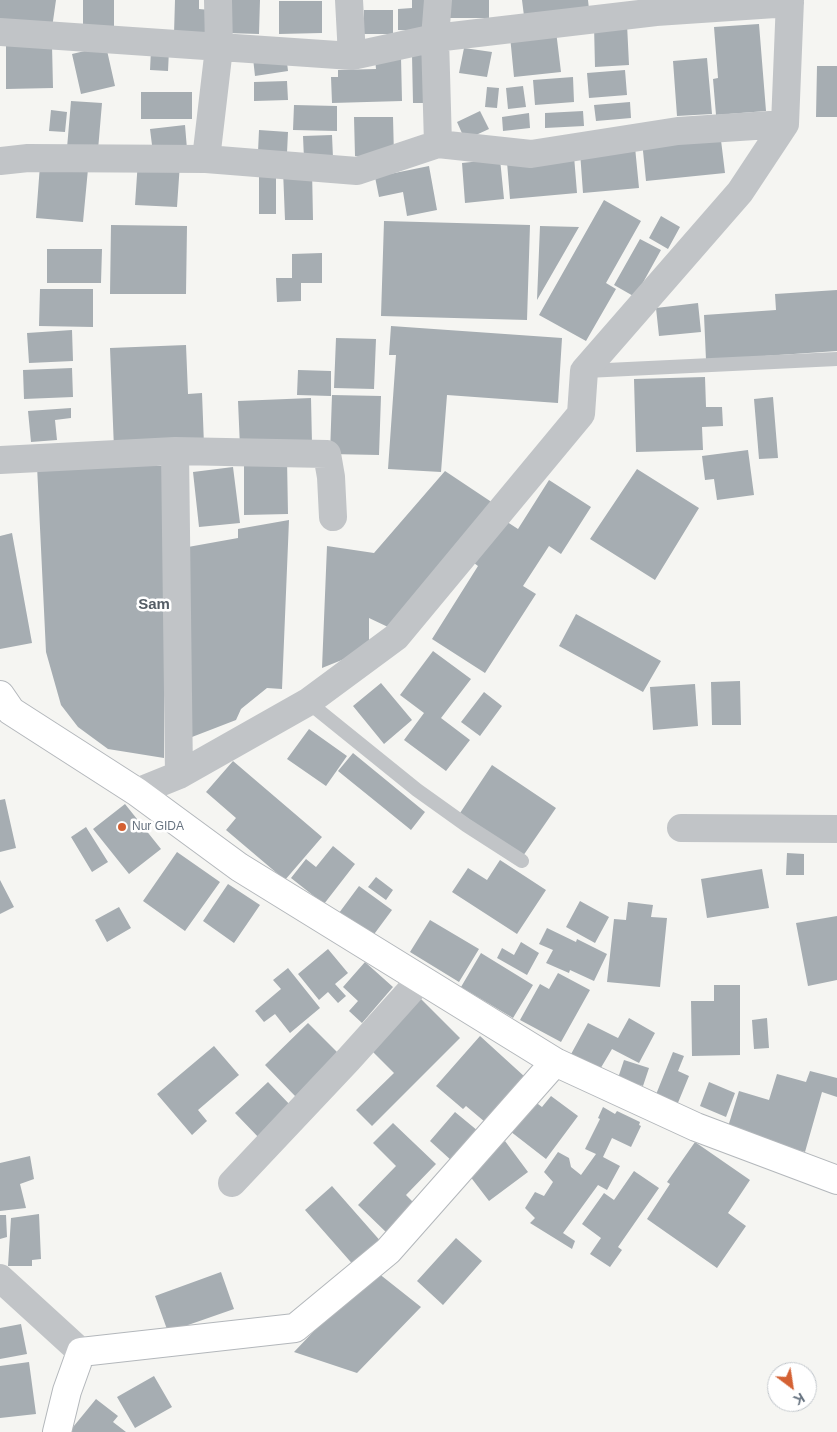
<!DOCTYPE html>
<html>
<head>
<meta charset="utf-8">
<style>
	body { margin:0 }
	#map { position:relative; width:837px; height:1432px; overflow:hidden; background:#f5f5f2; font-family:Arial,sans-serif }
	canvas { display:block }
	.north { position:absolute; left:767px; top:1362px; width:50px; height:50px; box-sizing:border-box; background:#fff; border:1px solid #c2c7cc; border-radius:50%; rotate:149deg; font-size:14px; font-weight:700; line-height:20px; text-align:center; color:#677380 }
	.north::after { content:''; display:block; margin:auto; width:18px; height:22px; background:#d46133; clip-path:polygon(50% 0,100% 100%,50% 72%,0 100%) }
</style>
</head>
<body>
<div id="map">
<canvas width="837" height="1432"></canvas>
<div class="north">K</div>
</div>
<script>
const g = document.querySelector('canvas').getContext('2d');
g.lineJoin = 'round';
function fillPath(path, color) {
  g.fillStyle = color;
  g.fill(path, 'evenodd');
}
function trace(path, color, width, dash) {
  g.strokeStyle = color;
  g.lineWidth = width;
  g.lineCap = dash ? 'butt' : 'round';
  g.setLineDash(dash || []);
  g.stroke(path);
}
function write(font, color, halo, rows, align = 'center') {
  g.font = font + ' Arial,sans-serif';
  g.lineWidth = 5;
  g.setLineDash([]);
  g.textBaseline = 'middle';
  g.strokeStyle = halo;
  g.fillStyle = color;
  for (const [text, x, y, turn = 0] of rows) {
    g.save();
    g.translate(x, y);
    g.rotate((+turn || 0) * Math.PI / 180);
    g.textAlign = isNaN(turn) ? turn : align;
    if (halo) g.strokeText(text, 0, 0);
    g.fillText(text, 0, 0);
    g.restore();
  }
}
const building = new Path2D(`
	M0,0H56L52,28L0,23Z
	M83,0H114V30L83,31Z
	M175,0H199V9L210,10L208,35L174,34Z
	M228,0H260L259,34L226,33Z
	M412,0H429V31L398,30V9L412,8Z
	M441,0H489V18H441Z
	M522,0H588L589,9L524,16Z
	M279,1H322V33L279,34Z
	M364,10H393V34H364Z
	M627,24L629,65L595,67L594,25Z
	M759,24L766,111L716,115L713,79L718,78L714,27Z
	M556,31L561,72L514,77L510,36Z
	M52,45L53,88L6,89V46Z
	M106,46L115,86L81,94L72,54Z
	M464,48L492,52L487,77L459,73Z
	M151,50H169L168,71L150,70Z
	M286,54L288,71L255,76L253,58Z
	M412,55H429L430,103H413Z
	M401,57L402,101L332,103L331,77H338V70L376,69L375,58Z
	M707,58L712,114L677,116L673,61Z
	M817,66H837V117H816Z
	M625,70L627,95L589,98L587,73Z
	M573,77L574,102L535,105L533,80Z
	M287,81L288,100L254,101V82Z
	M523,86L526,107L508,109L506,88Z
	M487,87L499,88L497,108L485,107Z
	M141,92H192V119H141Z
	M71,101L102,103L98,150L67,148Z
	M630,102L631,118L596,121L594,105Z
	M294,105L337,106V131L293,130Z
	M51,110L67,112L65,132L49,131Z
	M480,111L489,129L465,140L457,122Z
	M583,111L584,126L545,128V113Z
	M529,113L530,128L503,131L502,117Z
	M354,117H393L394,156H355Z
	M185,125L187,149L153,153L150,129Z
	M259,130L288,132L287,153L258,152Z
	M720,132L725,173L646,181L642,141Z
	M332,135L333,158L304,159L303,136Z
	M635,147L639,188L583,193L580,152Z
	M574,156L577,193L510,199L507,162Z
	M500,159L504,199L465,203L462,163Z
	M138,160L180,163L177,207L135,205Z
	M40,165L88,169L83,222L36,218Z
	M429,166L437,210L407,216L403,192L379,197L375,177Z
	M259,168H276V214H259Z
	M312,169L313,220H285L283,170Z
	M604,200L641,221L606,283L616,289L586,341L539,315Z
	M661,216L680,227L668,249L649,238Z
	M384,221L530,225L527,320L381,316Z
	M111,225L187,226L186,294H110Z
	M540,226L579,227L537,300Z
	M640,239L661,250L635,297L614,285Z
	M47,249H102L101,283H47Z
	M322,253V283H301V301L277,302L276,278H292V254Z
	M40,289H93V327L39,326Z
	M837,290V351L706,360L704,315L776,310L775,294Z
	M698,303L701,332L659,336L656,308Z
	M391,326L562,338L558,403L447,395L441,472L388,469L396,355H389Z
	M72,330L73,361L29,363L27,333Z
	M336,338L376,339L374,389L334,388Z
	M186,345L188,394L202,393L204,445L114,449L110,348Z
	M72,368L73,397L24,399L23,370Z
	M298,370L331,371V396L297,395Z
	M705,377L706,407H722L723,426L702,427L703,450L636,452L634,379Z
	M332,395L381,396L379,455L330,454Z
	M773,397L778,458L759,459L754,399Z
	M311,398L312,444L240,447L238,401Z
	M71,408V418L55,420L57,440L31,442L28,411Z
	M748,450L754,495L717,500L714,479L705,480L702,456Z
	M287,459L288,514L244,515V460Z
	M37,466H163L164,534V758L108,749L78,727L61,705L46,652Z
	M233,467L240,523L199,527L193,472Z
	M637,469L699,508L655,580L590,539Z
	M445,471L493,503L388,627L369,618V649L322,668L327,546L374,553Z
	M549,480L591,507L561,554L549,546L523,586L536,594L485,673L432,639L478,566L470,560L498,516L518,529Z
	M289,520L282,689L267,688L241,709L236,720L192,737L188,547L238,538V529Z
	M12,533L32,643L0,649V536Z
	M576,614L661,661L643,692L559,646Z
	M433,651L471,679L441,718L470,740L446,771L404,740L424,713L400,695Z
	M740,681L741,725H712L711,682Z
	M381,683L412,720L384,744L353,706Z
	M695,684L698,726L653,730L650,687Z
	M484,692L502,706L480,736L461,722Z
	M309,729L347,756L326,786L287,759Z
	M353,753L425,812L411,830L338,771Z
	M233,761L322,837L285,880L226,830L236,818L206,792Z
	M492,765L556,808L523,856L460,813Z
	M5,799L16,848L0,852V800Z
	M125,804L161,849L129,874L93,829Z
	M86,827L108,862L92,872L71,837Z
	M333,846L355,864L324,904L291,878L306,859L316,867Z
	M177,852L220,882L185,931L143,901Z
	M787,853L804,854V875H786Z
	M500,860L546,890L517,934L452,892L468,868L487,880Z
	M762,869L769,908L707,918L701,879Z
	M376,877L393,890L386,900L368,887Z
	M0,880L14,907L0,914Z
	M228,884L260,905L234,943L203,921Z
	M359,886L392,910L372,937L339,913Z
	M580,901L609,917L595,943L566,927Z
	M628,902L653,905L651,917L667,918L660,987L607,982L614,919L626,920Z
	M119,907L131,928L107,942L95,920Z
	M837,916V980L808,986L796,923Z
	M430,920L479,949L459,982L410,952Z
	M547,928L576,942L577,939L607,954L594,981L570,970L569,973L546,963L553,950L539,944Z
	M521,942L539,953L527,975L497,958L502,948L514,955Z
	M328,949L348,973L335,984L346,996L338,1003L328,992L319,1000L298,974Z
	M481,953L533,985L513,1018L461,987Z
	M365,962L393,987L362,1023L349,1011L358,1001L343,987Z
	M288,968L320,1008L290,1033L275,1014L264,1022L255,1011L281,989L273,980Z
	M558,973L590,990L561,1042L520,1020L540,984L549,989Z
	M714,985H740V1055L692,1056L691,1001H714Z
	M418,996L460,1038L372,1126L356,1110L394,1073L367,1046Z
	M629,1018L655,1033L639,1063L612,1049L599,1071L570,1056L588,1023L618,1038Z
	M767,1018L769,1048L754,1049L752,1020Z
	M308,1023L339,1054L296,1097L265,1065Z
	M480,1036L525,1077L485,1122L466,1106L463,1109L436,1086Z
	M214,1046L239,1075L198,1110L207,1121L192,1135L157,1094Z
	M673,1052L684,1056L678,1071L689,1076L675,1110L653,1102Z
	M624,1060L649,1068L643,1086L618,1078Z
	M810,1071L837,1078V1097L822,1092L805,1152L727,1130L739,1091L769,1100L777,1074L806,1082Z
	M268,1082L294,1109L262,1141L235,1113Z
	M709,1082L735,1093L726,1117L700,1106Z
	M551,1096L578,1116L546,1159L506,1128L530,1098L542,1107Z
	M603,1107L615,1114L617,1111L640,1122L639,1125L641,1126L631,1147L612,1138L603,1157L620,1166L607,1190L598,1185L563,1233L575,1241L572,1249L530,1223L535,1218L525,1208L535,1192L544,1196L553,1182L544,1172L558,1152L569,1158L571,1167L581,1175L596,1154L585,1149L600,1119L598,1118Z
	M455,1112L478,1131L452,1161L430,1141Z
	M393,1123L436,1164L406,1195L416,1205L388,1234L358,1205L396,1166L373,1143Z
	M505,1141L528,1172L489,1201L466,1171Z
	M695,1142L750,1180L728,1213L746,1226L717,1268L647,1219L670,1184L667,1182Z
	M30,1156L34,1179L20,1184L26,1208L0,1211V1163Z
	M634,1171L659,1188L618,1247L622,1250L610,1267L590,1254L601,1238L582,1224L604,1193L614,1200Z
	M332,1186L383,1244L356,1268L305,1210Z
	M39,1214L41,1259L32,1260V1266H8L11,1218Z
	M0,1215H6L7,1237L0,1239Z
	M456,1238L482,1261L443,1305L417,1281Z
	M373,1269L421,1307L357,1373L294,1352Z
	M221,1272L234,1309L168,1332L155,1296Z
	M21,1324L27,1354L0,1359V1328Z
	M29,1362L36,1414L0,1418V1366Z
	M154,1376L172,1407L135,1428L117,1397Z
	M96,1399L118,1416L113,1422L126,1432H69Z`);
const lane = new Path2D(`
	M586,371L837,359
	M308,702L417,790L466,825L522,861`);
const street = new Path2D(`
	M349,0L352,56
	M0,32L352,56L435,38L656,12L790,3
	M438,144L531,154L678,131L785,124
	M206,159L219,48L218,0
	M0,161L28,158L206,159L357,171L438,144L435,38L438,0
	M175,451L179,775
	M0,460L175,451L327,454L331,477L333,517
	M137,792L179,775L308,702L396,637L581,414L584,371L740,192L785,124L790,0
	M681,828L837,829
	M232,1183L348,1060L420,980
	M0,1278L81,1352`);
const secondary = new Path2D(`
	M0,695L11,711L137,792L239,867L555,1062L696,1127L837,1180
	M57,1432L67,1391L81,1352L295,1328L388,1251L555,1062`);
const markers = [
	[122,827,5,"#d46133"]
];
const poiNames = [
	["Nur GIDA",132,827]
];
const quarterNames = [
	["Sam",154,605]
];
fillPath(building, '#a6adb2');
trace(secondary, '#b3b7bb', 30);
trace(lane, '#c1c4c7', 14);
trace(street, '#c1c4c7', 28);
trace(secondary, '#fff', 28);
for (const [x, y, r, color] of markers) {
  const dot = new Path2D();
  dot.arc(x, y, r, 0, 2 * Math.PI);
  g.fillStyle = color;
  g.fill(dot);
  trace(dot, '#fff', 2);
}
write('12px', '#677380', '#fff', poiNames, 'left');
write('bold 15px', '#545d66', '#fff', quarterNames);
</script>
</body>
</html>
